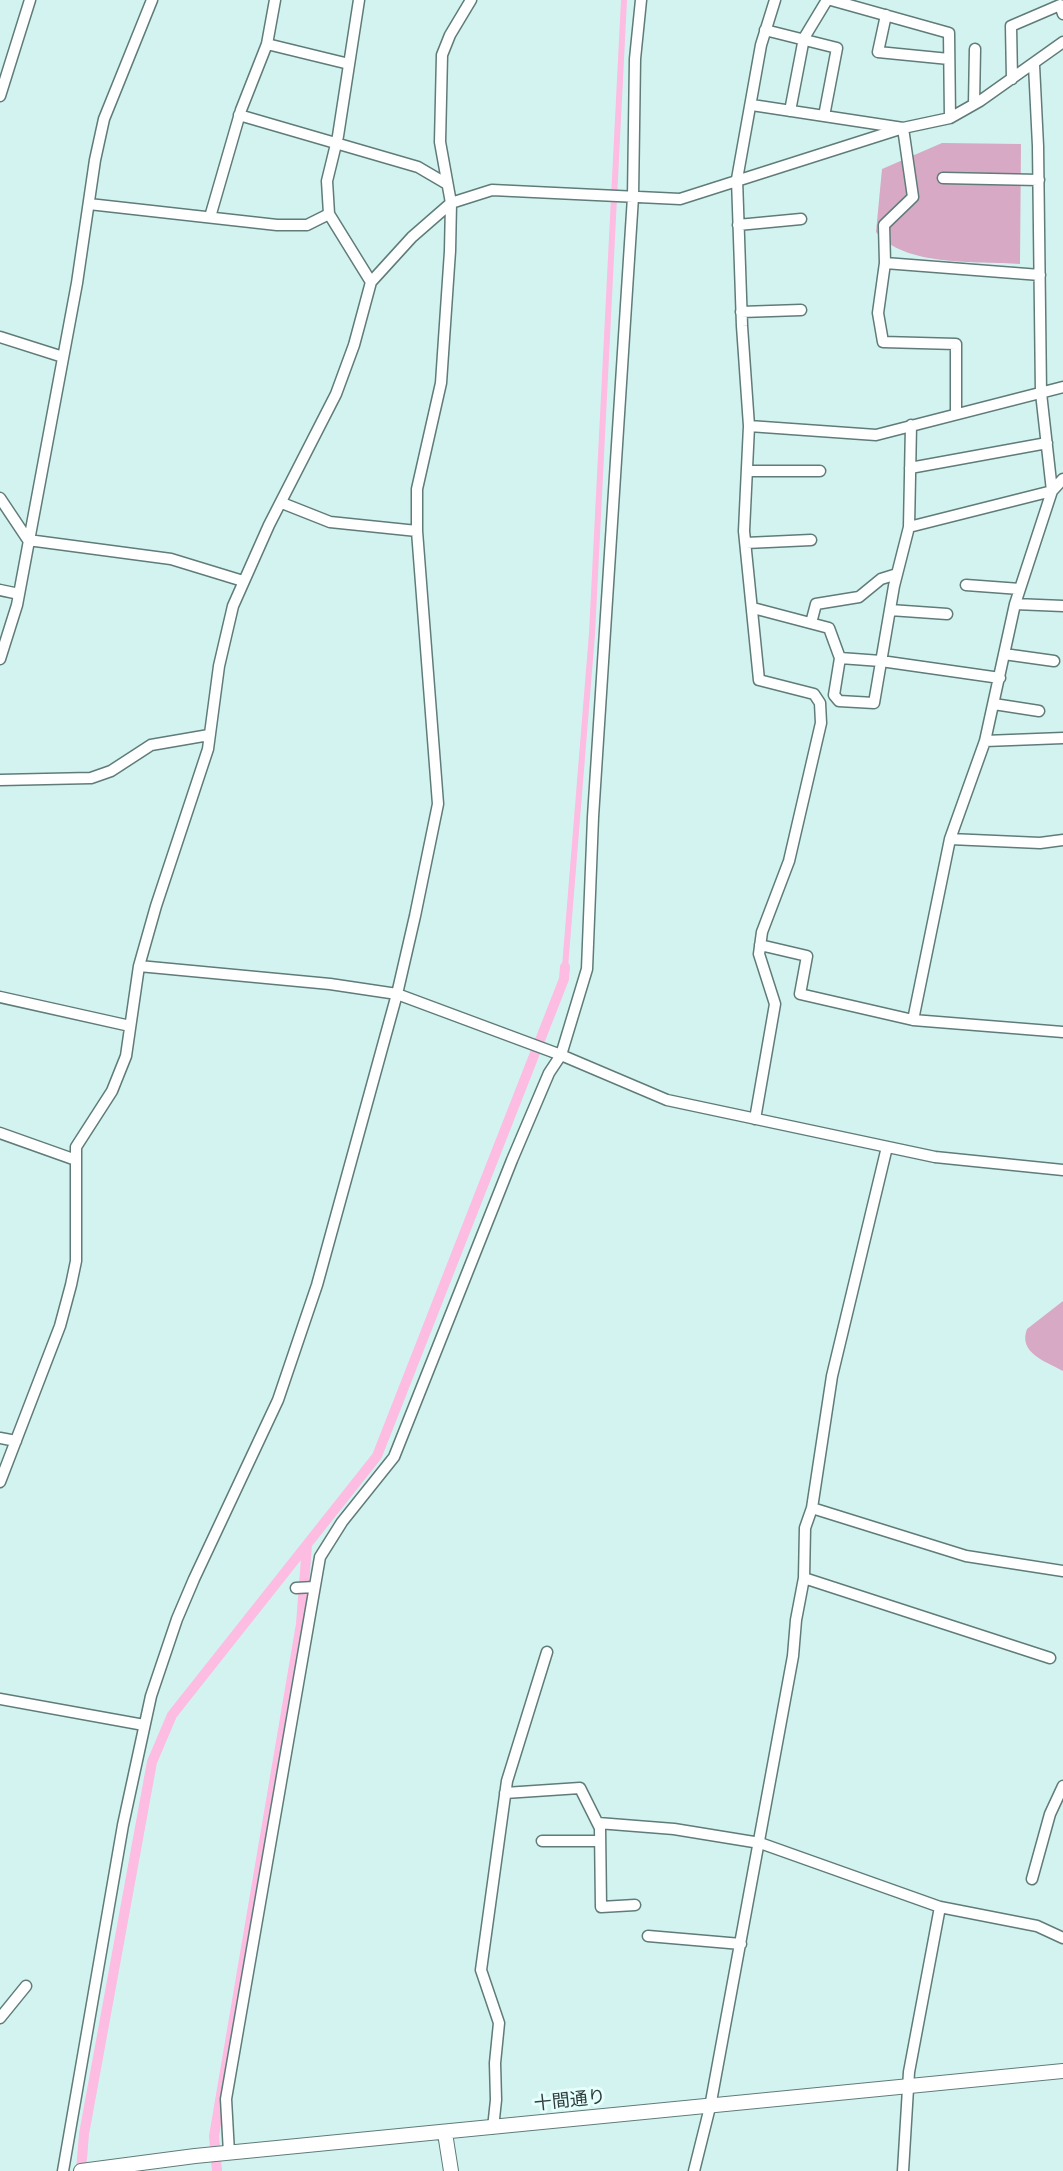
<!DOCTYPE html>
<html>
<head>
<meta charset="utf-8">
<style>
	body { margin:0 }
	canvas { display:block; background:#d3f3f0 }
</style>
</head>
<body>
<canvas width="1063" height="2171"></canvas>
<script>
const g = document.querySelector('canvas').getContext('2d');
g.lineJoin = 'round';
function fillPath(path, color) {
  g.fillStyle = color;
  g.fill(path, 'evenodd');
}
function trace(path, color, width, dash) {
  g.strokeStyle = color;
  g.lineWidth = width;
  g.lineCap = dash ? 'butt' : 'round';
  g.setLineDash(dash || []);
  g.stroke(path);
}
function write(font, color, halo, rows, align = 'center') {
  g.font = font + ' "Source Sans 3","Noto Sans JP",sans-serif';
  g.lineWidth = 6;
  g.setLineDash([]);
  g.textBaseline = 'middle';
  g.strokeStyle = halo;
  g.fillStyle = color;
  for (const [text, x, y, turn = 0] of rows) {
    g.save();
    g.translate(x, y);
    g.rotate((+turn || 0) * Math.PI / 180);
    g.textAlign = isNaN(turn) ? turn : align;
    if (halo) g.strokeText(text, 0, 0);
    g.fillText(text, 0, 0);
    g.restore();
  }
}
const green = new Path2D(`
	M942,143L1021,144L1020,264C977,261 904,267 876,232L882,169Z
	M1063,1301V1371C1045,1361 1018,1353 1027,1329Z`);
const water = new Path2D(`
	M621,0H627L595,634L567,980L561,979L589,633Z`);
const canal = new Path2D(`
	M81,2171L84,2134L152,1762L172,1715L377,1456L564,979L565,967
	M217,2171L214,2136L301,1624L307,1545`);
const minor = new Path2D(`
	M359,0L338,136L327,181L329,214L371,282
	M831,0L949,33L950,118
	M886,15L878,52L949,59
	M765,30L837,48L824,116
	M267,44L349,64
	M1034,65L1038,146L1041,393L1052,491
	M1012,79L1011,26L1060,5L1063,14
	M0,96L30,0
	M974,104L975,49
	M752,105L903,128L913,197L884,225L885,263L878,313L883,342L956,344V414
	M790,111L804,38L827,0
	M239,115L418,167L447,184
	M943,178L1039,180
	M89,204L277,225H307L329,214
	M210,217L241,110L267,44L275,0
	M738,225L801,219
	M885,263L1040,275
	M741,312L801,310
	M0,337L63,357
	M749,426L876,435L1063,387
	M910,468L1047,443
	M747,471H820
	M0,498L28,540L171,559L243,581
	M282,503L330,522L417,531
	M909,527L1052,491
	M746,543L811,540
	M966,585L1020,589
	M0,590L19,594
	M1015,604L1063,606
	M753,608L829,628L840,658L834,695L839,701L874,703L894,586L909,527L911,425
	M890,610L947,614
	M811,623L816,604L859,597L881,579L897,574
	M1004,654L1054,661
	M840,658L881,661L1000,678
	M0,659L17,605L77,283L95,160L104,119L152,0
	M994,704L1039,711
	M985,741L1063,738
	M0,780L91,778L111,771L151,745L209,735
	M950,839L1040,843L1063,840
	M760,945L807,956L800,994L913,1020L1063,1032
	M139,966L330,984L397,994L561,1055L667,1100L935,1157L1063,1170
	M0,997L130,1026
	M913,1020L950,839L985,741L1015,604L1052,491L1063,479
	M755,1119L775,1004L759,954L762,932L789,861L821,723L820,703L814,694L759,680L744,531L749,426L742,326L737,179L761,45L775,0
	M0,1133L76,1160
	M0,1438L16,1441
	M0,1482L60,1326L71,1285L76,1261V1147L112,1091L126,1056L139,966L156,906L208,749L219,666L233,606L269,525L336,394L354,345L371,282L412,237L451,203L492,190L680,199L903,128L950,118L980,101L1063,42
	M812,1508L966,1556L1063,1571
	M804,1578L1050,1658
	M296,1588L314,1587
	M0,1699L144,1725
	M505,1793L580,1788L600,1828L601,1907L635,1905
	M598,1823L674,1829L760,1843L940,1907L1037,1926L1063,1938
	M542,1841H600
	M1032,1879L1050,1814L1063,1786
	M648,1936L741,1944
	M0,2018L26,1986
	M493,2128L496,2100L495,2063L499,2023L481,1970L507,1781L547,1652
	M229,2153L226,2099L320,1557L342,1522L394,1457L512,1160L549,1073L561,1055L587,969L593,817L633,197L635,59L641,0
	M63,2171L123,1825L151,1696L177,1619L194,1579L278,1400L317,1285L397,994L415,916L438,804L417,531V489L441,383L450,251L451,203L440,142L442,55L450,35L471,0
	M694,2171L710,2107L793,1656L796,1620L804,1578L805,1528L812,1508L832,1376L887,1147
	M903,2171L909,2072L940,1907`);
const tertiary = new Path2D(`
	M445,2133L451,2171
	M81,2171L195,2156L1063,2071`);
const streetNames = [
	["十間通り",570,2102,-6]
];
fillPath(green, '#d8a9c4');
fillPath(water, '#fdbce2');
trace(canal, '#fdbce2', 10);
trace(minor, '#5f7c79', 13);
trace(tertiary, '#5f7c79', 16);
trace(minor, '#fff', 10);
trace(tertiary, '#fff', 14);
write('18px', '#2e3b3a', '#e5fffc', streetNames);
</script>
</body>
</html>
